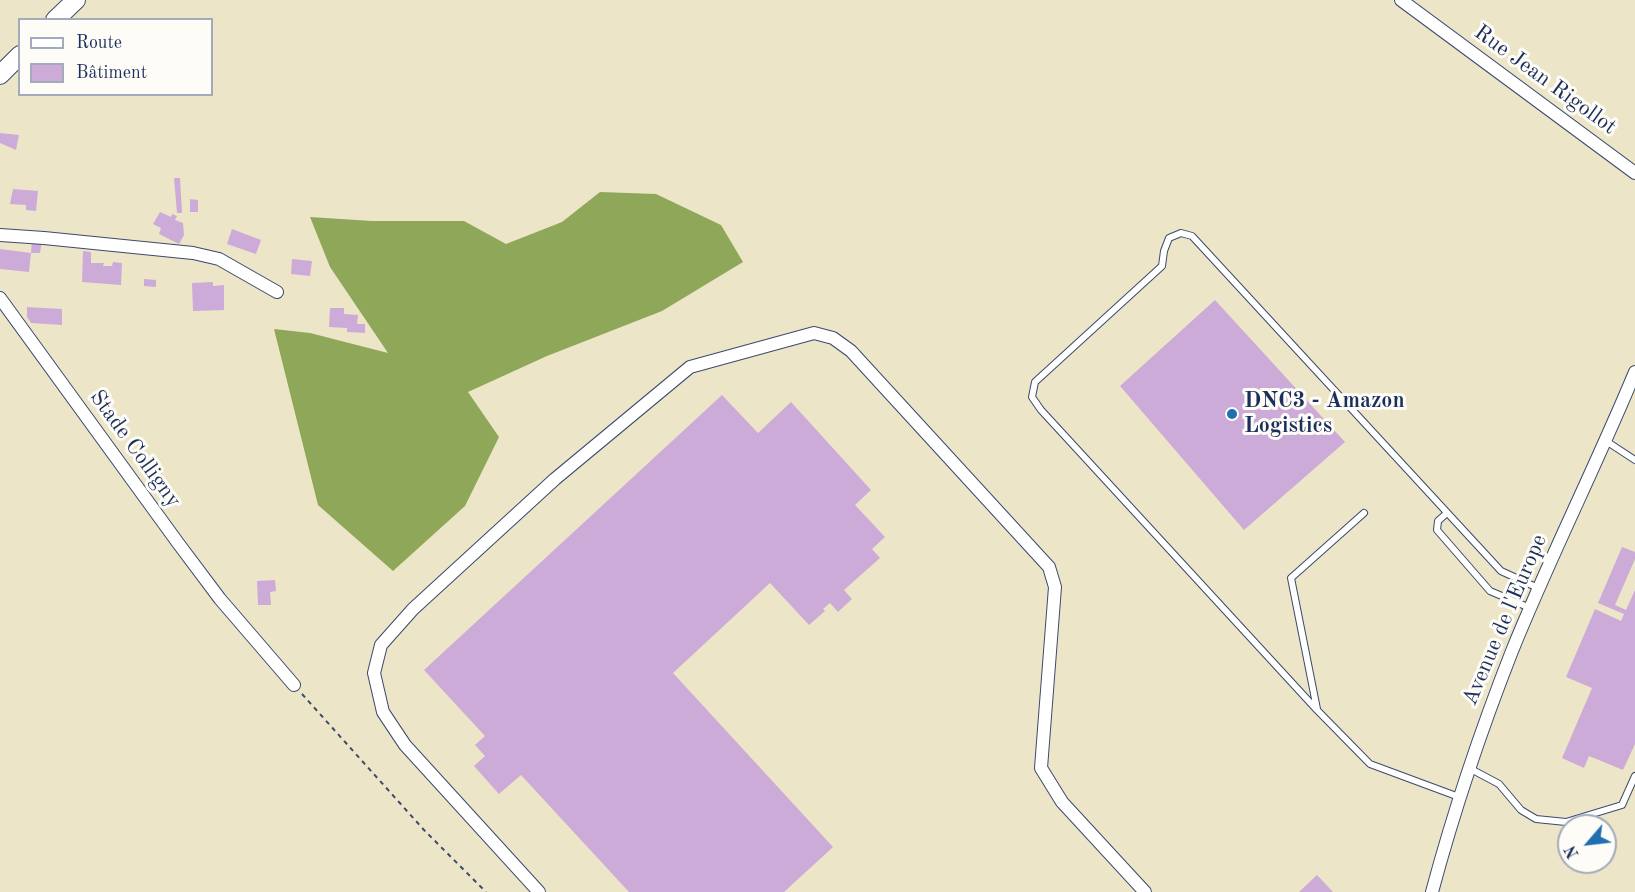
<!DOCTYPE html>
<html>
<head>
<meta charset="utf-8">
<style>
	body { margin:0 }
	#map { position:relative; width:1635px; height:892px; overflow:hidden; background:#ede5c7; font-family:"Old Standard TT",serif }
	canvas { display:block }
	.legend { position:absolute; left:18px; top:18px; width:195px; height:78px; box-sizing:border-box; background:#fdfcf7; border:2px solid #a3aaba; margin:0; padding:8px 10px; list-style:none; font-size:18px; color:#1b2f5e }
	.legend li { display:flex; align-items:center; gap:12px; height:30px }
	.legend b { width:30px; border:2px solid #a3aaba }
	.north { position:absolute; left:1557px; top:814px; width:60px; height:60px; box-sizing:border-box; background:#fdfcf7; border:2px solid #a3aaba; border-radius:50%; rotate:242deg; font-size:16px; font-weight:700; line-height:24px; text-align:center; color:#1b2f5e }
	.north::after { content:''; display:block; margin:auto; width:21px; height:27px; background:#1f6fb2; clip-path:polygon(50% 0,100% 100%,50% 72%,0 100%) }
</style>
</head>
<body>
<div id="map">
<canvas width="1635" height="892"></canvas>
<ul class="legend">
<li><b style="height:8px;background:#fff"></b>Route</li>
<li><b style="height:16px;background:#cdabd9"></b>Bâtiment</li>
</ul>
<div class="north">N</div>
</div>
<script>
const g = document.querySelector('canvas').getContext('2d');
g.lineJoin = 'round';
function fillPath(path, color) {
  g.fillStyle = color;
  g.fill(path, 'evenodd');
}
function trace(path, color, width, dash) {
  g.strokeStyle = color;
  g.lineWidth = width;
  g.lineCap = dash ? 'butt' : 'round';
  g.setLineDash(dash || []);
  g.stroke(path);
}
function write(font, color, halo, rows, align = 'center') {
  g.font = font + ' "Old Standard TT",serif';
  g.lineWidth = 6;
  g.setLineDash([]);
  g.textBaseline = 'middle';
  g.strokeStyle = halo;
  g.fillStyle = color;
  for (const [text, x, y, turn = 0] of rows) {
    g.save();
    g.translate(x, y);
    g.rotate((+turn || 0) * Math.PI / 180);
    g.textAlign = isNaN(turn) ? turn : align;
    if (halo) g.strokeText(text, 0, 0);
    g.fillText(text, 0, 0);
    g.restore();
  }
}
const forest = new Path2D(`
	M600,192L656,194L721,225L743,262L662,311L547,356L468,392L499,437L465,506L393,571L318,505L274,329L310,333L388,353L330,267L310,217L372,221H464L506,244L562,222Z`);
const building = new Path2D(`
	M0,133L19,135L16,150L0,143Z
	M174,178H180L182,213H177Z
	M13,189L38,191L36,211L26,210V205L10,204Z
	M190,199L198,200V212H190Z
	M160,212L171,217L172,214L177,216L175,220L183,223L184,235L179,244L159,234L161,228L153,224Z
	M232,229L261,240L256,254L227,244Z
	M32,240L42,241L40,253H31Z
	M0,249L31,253L29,272L0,269Z
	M83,251L91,252V263H104L103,266H112L113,262L122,263L121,285L82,282Z
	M292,259L312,261L310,276L291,274Z
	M144,279L156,280V287L144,286Z
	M213,282V286L224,285V310L193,311L192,283Z
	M1215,300L1345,442L1244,530L1120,386Z
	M27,307L62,309V325L31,323L27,317Z
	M330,308H344V314L358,315L357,324H365V333L347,332V328L329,327Z
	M722,395L758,433L791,402L871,490L855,505L885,537L872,549L880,558L844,590L852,599L838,612L830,603L823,609L825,611L809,625L770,583L673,673L833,847L784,892H629L521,775L499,794L474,766L485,756L475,745L485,736L424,670Z
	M1622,547L1635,552V559L1615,605L1626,610L1635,590V744L1623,770L1589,756L1584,768L1562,758L1592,688L1566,677L1595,609L1621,621L1624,614L1598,603Z
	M275,580L276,591L270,592L271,605H258L257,581Z
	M1317,875L1333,892H1299Z`);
const path = new Path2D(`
	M302,694L424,830L486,892`);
const lane = new Path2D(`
	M1606,441L1635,460
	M1447,513L1438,521L1437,530L1490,591L1530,608
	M1317,709L1291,578L1364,513
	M1469,768L1499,784L1521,810L1536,819L1566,822L1622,805L1635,776
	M1459,797L1370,764L1317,710L1041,410L1032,397L1035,382L1162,266L1164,251L1169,238L1181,233L1192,236L1501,571L1538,588`);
const street = new Path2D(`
	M1401,0L1635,173
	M0,235L44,238L193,253L219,259L277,292
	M0,298L178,543L220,599L294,685
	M539,892L405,745L383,712L374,673L381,645L413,609L555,479L690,367L814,333L833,338L851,351L1049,567L1055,587L1041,768L1062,802L1145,892
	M1432,892C1454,810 1481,730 1512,651C1550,557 1596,466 1635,372`);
const primary = new Path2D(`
	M55,20L76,0
	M0,75L20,55`);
const markers = [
	[1232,414,6,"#1f6fb2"]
];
const streetNames = [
	["Rue Jean Rigollot",1545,80,36],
	["Stade Colligny",135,449,54],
	["Avenue de l'Europe",1505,620,-67]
];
const poiNames = [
	["DNC3 - Amazon",1244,401],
	["Logistics",1244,426]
];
fillPath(forest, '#8ea759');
fillPath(building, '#cdabd9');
trace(lane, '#3a4a6e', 8);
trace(street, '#3a4a6e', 14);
trace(primary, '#3a4a6e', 20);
trace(path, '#3a4a6e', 2, [4.5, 4.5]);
trace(lane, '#fff', 6);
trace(street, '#fff', 12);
trace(primary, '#fff', 18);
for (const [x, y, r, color] of markers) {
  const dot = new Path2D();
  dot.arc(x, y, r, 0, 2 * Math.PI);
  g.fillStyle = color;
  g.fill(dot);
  trace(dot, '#fdfcf7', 2);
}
write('22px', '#1b2f5e', '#fdfcf7', streetNames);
write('bold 22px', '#1b2f5e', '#fdfcf7', poiNames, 'left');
</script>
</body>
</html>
